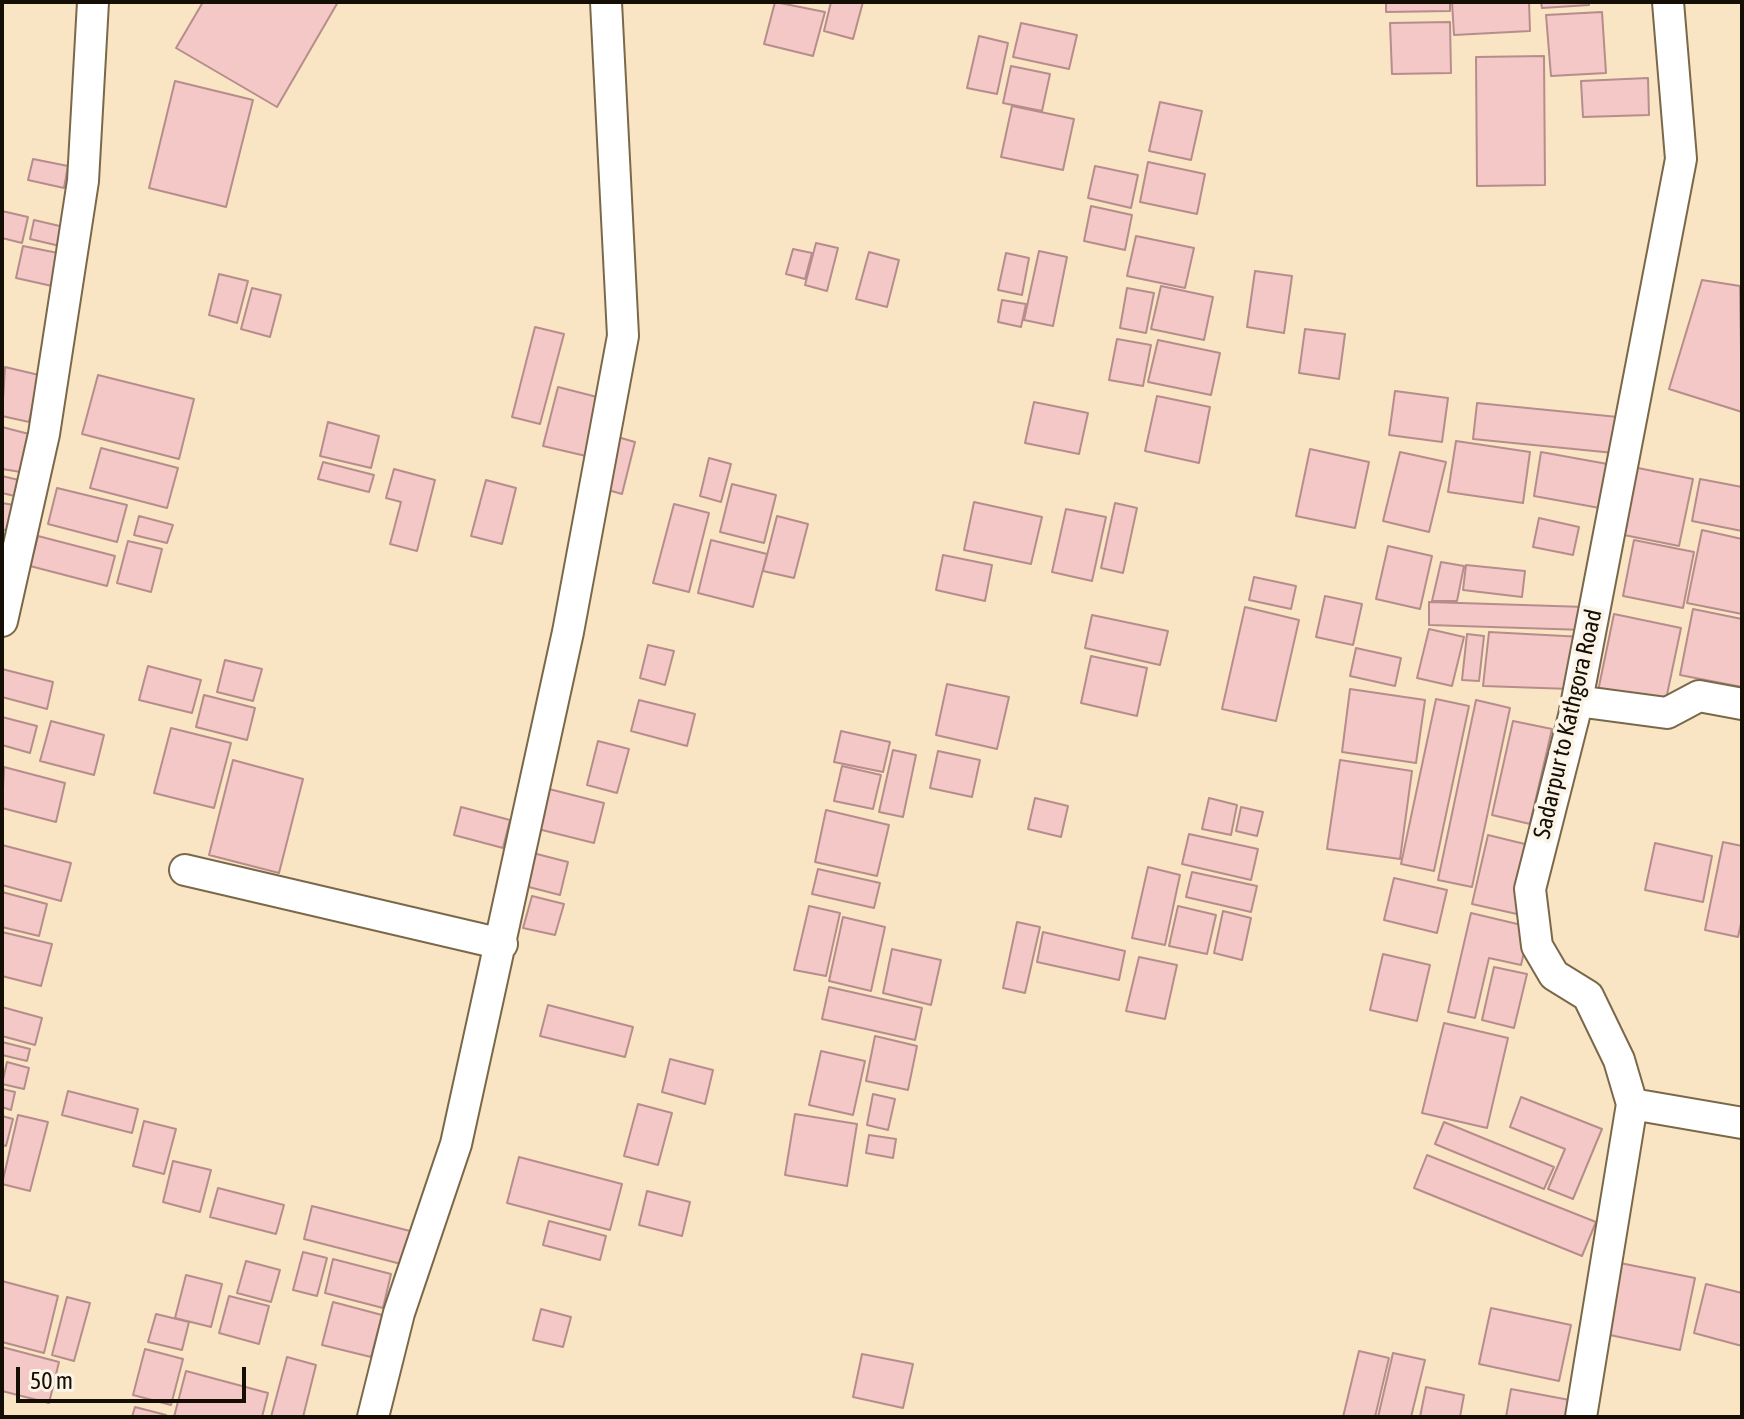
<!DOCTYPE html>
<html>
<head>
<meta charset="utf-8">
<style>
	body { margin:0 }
	#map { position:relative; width:1744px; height:1419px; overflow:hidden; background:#f9e5c3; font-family:"Asap Condensed",sans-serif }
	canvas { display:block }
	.frame { position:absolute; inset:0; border:4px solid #150e04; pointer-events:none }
	.scale { position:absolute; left:16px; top:1367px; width:230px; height:36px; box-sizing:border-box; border:4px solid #150e04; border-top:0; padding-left:10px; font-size:24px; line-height:28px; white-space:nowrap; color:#150e04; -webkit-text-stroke:6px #fcf4e7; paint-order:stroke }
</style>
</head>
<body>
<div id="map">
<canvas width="1744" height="1419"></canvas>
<div class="frame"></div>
<div class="scale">50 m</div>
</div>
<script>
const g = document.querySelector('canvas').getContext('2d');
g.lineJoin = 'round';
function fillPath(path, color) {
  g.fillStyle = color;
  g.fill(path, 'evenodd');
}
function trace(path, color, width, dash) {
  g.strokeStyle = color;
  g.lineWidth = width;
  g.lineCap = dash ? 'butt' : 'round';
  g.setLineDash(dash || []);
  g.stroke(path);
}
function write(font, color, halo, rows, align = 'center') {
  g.font = font + ' "Asap Condensed",sans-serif';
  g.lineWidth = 8;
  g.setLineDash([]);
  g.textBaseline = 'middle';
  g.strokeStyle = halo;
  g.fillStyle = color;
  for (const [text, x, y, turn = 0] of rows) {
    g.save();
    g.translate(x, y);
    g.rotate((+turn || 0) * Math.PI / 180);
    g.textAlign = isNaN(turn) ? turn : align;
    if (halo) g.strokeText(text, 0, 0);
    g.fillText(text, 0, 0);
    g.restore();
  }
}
const building = new Path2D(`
	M203,2H338L277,107L176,48Z
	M775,2L825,12L813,56L764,44Z
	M831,2H863L853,39L824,31Z
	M1386,2H1450V11L1386,12Z
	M1452,2H1529L1530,31L1454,35Z
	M1541,2H1589V5L1542,8Z
	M1602,12L1606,73L1551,76L1546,15Z
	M1450,22L1451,73L1392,74L1390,23Z
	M1021,23L1077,35L1069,69L1013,57Z
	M979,36L1008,43L997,94L967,88Z
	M1544,56L1545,185L1477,186L1476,57Z
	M1011,66L1050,74L1042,111L1003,103Z
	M1648,78L1649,115L1583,117L1581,81Z
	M175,81L253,100L226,207L149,188Z
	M1160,102L1202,111L1191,160L1149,151Z
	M1012,106L1074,119L1063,170L1001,157Z
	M33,159L68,166L64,188L28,180Z
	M1148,162L1205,174L1197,214L1140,202Z
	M1095,166L1138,175L1131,208L1088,198Z
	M1091,206L1132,215L1125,250L1084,241Z
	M2,211L28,217L22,243L2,238Z
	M34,220L64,227L60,246L30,239Z
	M1136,236L1194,248L1185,288L1127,276Z
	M816,243L838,248L827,291L805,285Z
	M23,246L68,255L61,288L16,278Z
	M793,249L812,253L805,279L786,274Z
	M1039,251L1067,257L1053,326L1024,320Z
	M869,252L899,260L887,307L856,299Z
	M1006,253L1029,258L1022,295L998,290Z
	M1255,271L1292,276L1284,333L1247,327Z
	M219,274L248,281L237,323L209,315Z
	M1702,280L1740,286L1742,412L1669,389Z
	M1161,286L1213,297L1204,340L1151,329Z
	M252,288L281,295L270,337L241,329Z
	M1127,288L1154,293L1146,333L1120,328Z
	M1002,300L1026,304L1021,327L998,322Z
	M535,327L564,334L540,424L512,417Z
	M1305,329L1345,334L1339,379L1299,373Z
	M1117,339L1151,345L1143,386L1109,380Z
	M1158,340L1220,353L1211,395L1148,382Z
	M5,367L39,375L29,422L2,416Z
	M98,375L194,399L179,459L82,434Z
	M558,387L601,398L586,456L543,446Z
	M1395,391L1448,398L1442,442L1389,435Z
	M1157,396L1210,407L1199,463L1145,451Z
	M1034,402L1088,413L1079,454L1025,443Z
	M1477,403L1618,417L1614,453L1473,439Z
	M328,422L379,436L371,468L320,456Z
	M2,427L29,434L21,472L2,469Z
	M614,436L635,442L622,494L601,488Z
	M1456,441L1530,452L1523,503L1448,492Z
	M101,448L178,468L167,508L90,488Z
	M1310,449L1369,462L1355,528L1296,516Z
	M1400,452L1446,462L1429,532L1383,521Z
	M1541,452L1613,465L1605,509L1534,496Z
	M709,458L731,464L721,502L700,496Z
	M323,462L374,475L369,492L318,479Z
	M1628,466L1693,479L1679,546L1614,533Z
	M394,469L435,480L417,551L390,544L401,502L386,498Z
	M2,476L23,481L19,497L2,493Z
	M1700,479L1742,487V531L1692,521Z
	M486,480L516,488L502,544L471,536Z
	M732,484L776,495L764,543L720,532Z
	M57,488L127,505L117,542L48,524Z
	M974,502L1042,517L1031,564L964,550Z
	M2,503L14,505L8,531L2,529Z
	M1115,503L1137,508L1123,573L1101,568Z
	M674,504L709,513L689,592L653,583Z
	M1066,509L1106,517L1092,581L1052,572Z
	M139,516L173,525L167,543L134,535Z
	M777,516L808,524L794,578L763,571Z
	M1539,518L1579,527L1573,555L1533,547Z
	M1702,530L1742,539V614L1687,603Z
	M38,536L115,556L107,586L30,566Z
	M711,540L767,554L753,607L698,593Z
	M1634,540L1694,552L1683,608L1623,596Z
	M128,541L162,549L151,592L117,583Z
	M1388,546L1432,556L1420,609L1376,599Z
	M943,555L992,565L985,601L936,590Z
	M1441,562L1464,566L1457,601H1432Z
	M1466,565L1525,571L1522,597L1463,590Z
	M1254,577L1296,586L1291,609L1249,600Z
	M1325,596L1362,604L1353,645L1316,637Z
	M1429,602L1586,607L1585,630L1429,625Z
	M1245,607L1299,620L1276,721L1222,709Z
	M1693,609L1742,619V687L1680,675Z
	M1614,614L1681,628L1664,709L1597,696Z
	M1092,615L1168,631L1160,665L1085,648Z
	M1429,629L1464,637L1452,686L1417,678Z
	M1489,632L1583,637L1571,689L1483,686Z
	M1467,634L1484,636L1479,681L1462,680Z
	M648,645L674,651L665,685L640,678Z
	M1356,648L1401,658L1395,686L1350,676Z
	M1091,656L1147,668L1137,716L1081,703Z
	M225,660L262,669L253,701L217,692Z
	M148,666L201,680L192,713L139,700Z
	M2,669L53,682L47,709L2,697Z
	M947,684L1009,697L997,749L936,735Z
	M1350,689L1425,700L1416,763L1342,752Z
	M204,695L255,708L247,740L196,727Z
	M1436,699L1469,706L1434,871L1401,864Z
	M639,700L695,714L687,746L631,731Z
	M1476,700L1510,708L1472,887L1438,880Z
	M2,717L37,726L30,753L2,745Z
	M51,721L104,735L94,775L40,761Z
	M1513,721L1552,729L1530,824L1492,815Z
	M171,728L231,743L214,808L154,793Z
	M841,731L890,742L883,772L834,762Z
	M598,741L629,749L617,793L587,785Z
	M893,750L916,755L903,817L879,812Z
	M938,751L980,760L972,797L930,788Z
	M233,760L303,779L279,873L209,855Z
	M1340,760L1412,771L1400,859L1327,849Z
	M842,766L881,775L873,809L834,801Z
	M4,767L65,783L56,822L2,808Z
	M549,789L604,803L594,843L538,829Z
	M1035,798L1068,806L1061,837L1028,829Z
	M1209,798L1237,805L1231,835L1202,829Z
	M461,807L510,820L503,848L454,835Z
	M1241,807L1263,812L1257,836L1236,831Z
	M826,810L889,825L877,876L815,862Z
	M1189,834L1258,849L1251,880L1182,864Z
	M1488,835L1533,846L1517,914L1472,904Z
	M1723,842L1742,846V919L1738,937L1705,930Z
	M1655,843L1712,856L1703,902L1645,890Z
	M2,845L71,863L61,901L2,885Z
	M529,852L568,862L560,895L521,885Z
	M1148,867L1180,875L1165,945L1132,938Z
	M818,869L880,883L874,908L812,894Z
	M1192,872L1257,886L1251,912L1186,897Z
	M1394,878L1447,890L1437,933L1384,920Z
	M2,892L47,904L39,936L2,927Z
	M532,896L564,904L555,935L523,928Z
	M809,906L840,913L826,976L794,970Z
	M1178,906L1216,915L1207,954L1169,946Z
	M1223,911L1251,918L1242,960L1214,953Z
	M1471,913L1530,927L1521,965L1489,958L1475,1018L1448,1012Z
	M843,917L885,927L871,991L829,981Z
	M1017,922L1040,927L1025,993L1003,988Z
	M2,932L52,944L41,986L2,976Z
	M1043,932L1125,951L1119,980L1037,962Z
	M892,949L941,960L931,1005L883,993Z
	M1383,954L1430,965L1417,1021L1370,1010Z
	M1139,957L1177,965L1165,1019L1126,1011Z
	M1494,967L1527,974L1514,1028L1482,1020Z
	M829,987L922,1008L915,1040L822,1019Z
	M548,1005L633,1027L625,1057L540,1036Z
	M2,1007L42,1018L35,1045L2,1036Z
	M1444,1023L1508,1038L1487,1128L1422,1113Z
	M875,1036L917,1046L908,1090L866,1081Z
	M2,1042L30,1049L27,1061L2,1055Z
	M821,1051L865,1061L853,1115L809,1105Z
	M670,1059L713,1070L705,1104L662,1092Z
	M7,1062L29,1068L24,1089L2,1084Z
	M2,1089L15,1092L11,1110L2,1107Z
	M68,1091L138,1109L132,1133L62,1115Z
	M873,1094L895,1099L888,1130L867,1125Z
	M1521,1097L1602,1129L1573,1199L1548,1189L1565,1149L1510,1127Z
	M638,1104L672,1113L658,1165L624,1156Z
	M795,1114L857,1124L847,1186L785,1175Z
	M18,1115L48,1122L30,1191L2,1184Z
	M2,1116L13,1119L6,1146L2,1145Z
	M144,1121L176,1129L164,1174L133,1166Z
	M1444,1122L1554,1167L1544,1189L1435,1144Z
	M869,1135L896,1139L893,1158L866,1153Z
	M1427,1155L1596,1222L1582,1256L1414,1188Z
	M519,1157L622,1184L610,1230L507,1203Z
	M173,1161L211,1170L200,1212L163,1202Z
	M218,1188L284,1205L276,1234L210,1217Z
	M647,1191L690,1202L682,1236L639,1225Z
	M312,1206L414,1232L405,1265L304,1239Z
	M549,1221L606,1236L600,1260L543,1245Z
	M303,1252L327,1258L317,1296L293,1290Z
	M333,1259L391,1274L383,1308L325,1293Z
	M246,1261L280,1270L271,1302L237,1293Z
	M1610,1261L1695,1278L1680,1350L1596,1332Z
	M186,1275L222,1284L211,1327L175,1318Z
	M2,1281L58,1296L44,1353L2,1342Z
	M1706,1284L1742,1293V1346L1694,1333Z
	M229,1296L269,1306L259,1344L219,1333Z
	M67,1297L90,1303L74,1361L52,1355Z
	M333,1302L382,1315L371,1357L322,1345Z
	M1491,1308L1571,1325L1559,1381L1479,1364Z
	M541,1309L571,1317L563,1347L533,1340Z
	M156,1314L189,1322L182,1350L148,1342Z
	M2,1347L59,1362L49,1403L2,1391Z
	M145,1349L183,1359L171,1405L133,1395Z
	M1359,1351L1389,1358L1375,1417H1343Z
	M1393,1353L1425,1360L1411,1417H1378Z
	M862,1354L913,1364L903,1408L853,1397Z
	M287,1357L316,1365L303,1417H271Z
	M186,1371L268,1393L262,1417H174Z
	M1426,1387L1464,1395L1460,1417H1420Z
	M1511,1389L1575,1401L1572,1417H1506Z
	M135,1407L166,1415L165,1417H132Z`);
const minor = new Path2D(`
	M2,621L44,434L83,181L93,2
	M1577,701L1667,713L1699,696L1742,704
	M185,870L502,944
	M1632,1104L1742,1123
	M373,1417L399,1313L456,1144L568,632L623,336L606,2
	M1581,1417L1632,1104L1619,1060L1588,996L1554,975L1537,946L1530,889L1574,716L1681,159L1668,2`);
const streetNames = [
	["Sadarpur to Kathgora Road",1568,724,-77]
];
fillPath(building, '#f3c8c6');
trace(building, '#b68d8c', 2);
trace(minor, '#7a684a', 34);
trace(minor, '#fff', 30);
write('24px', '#150e04', '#fcf4e7', streetNames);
</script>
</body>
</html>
